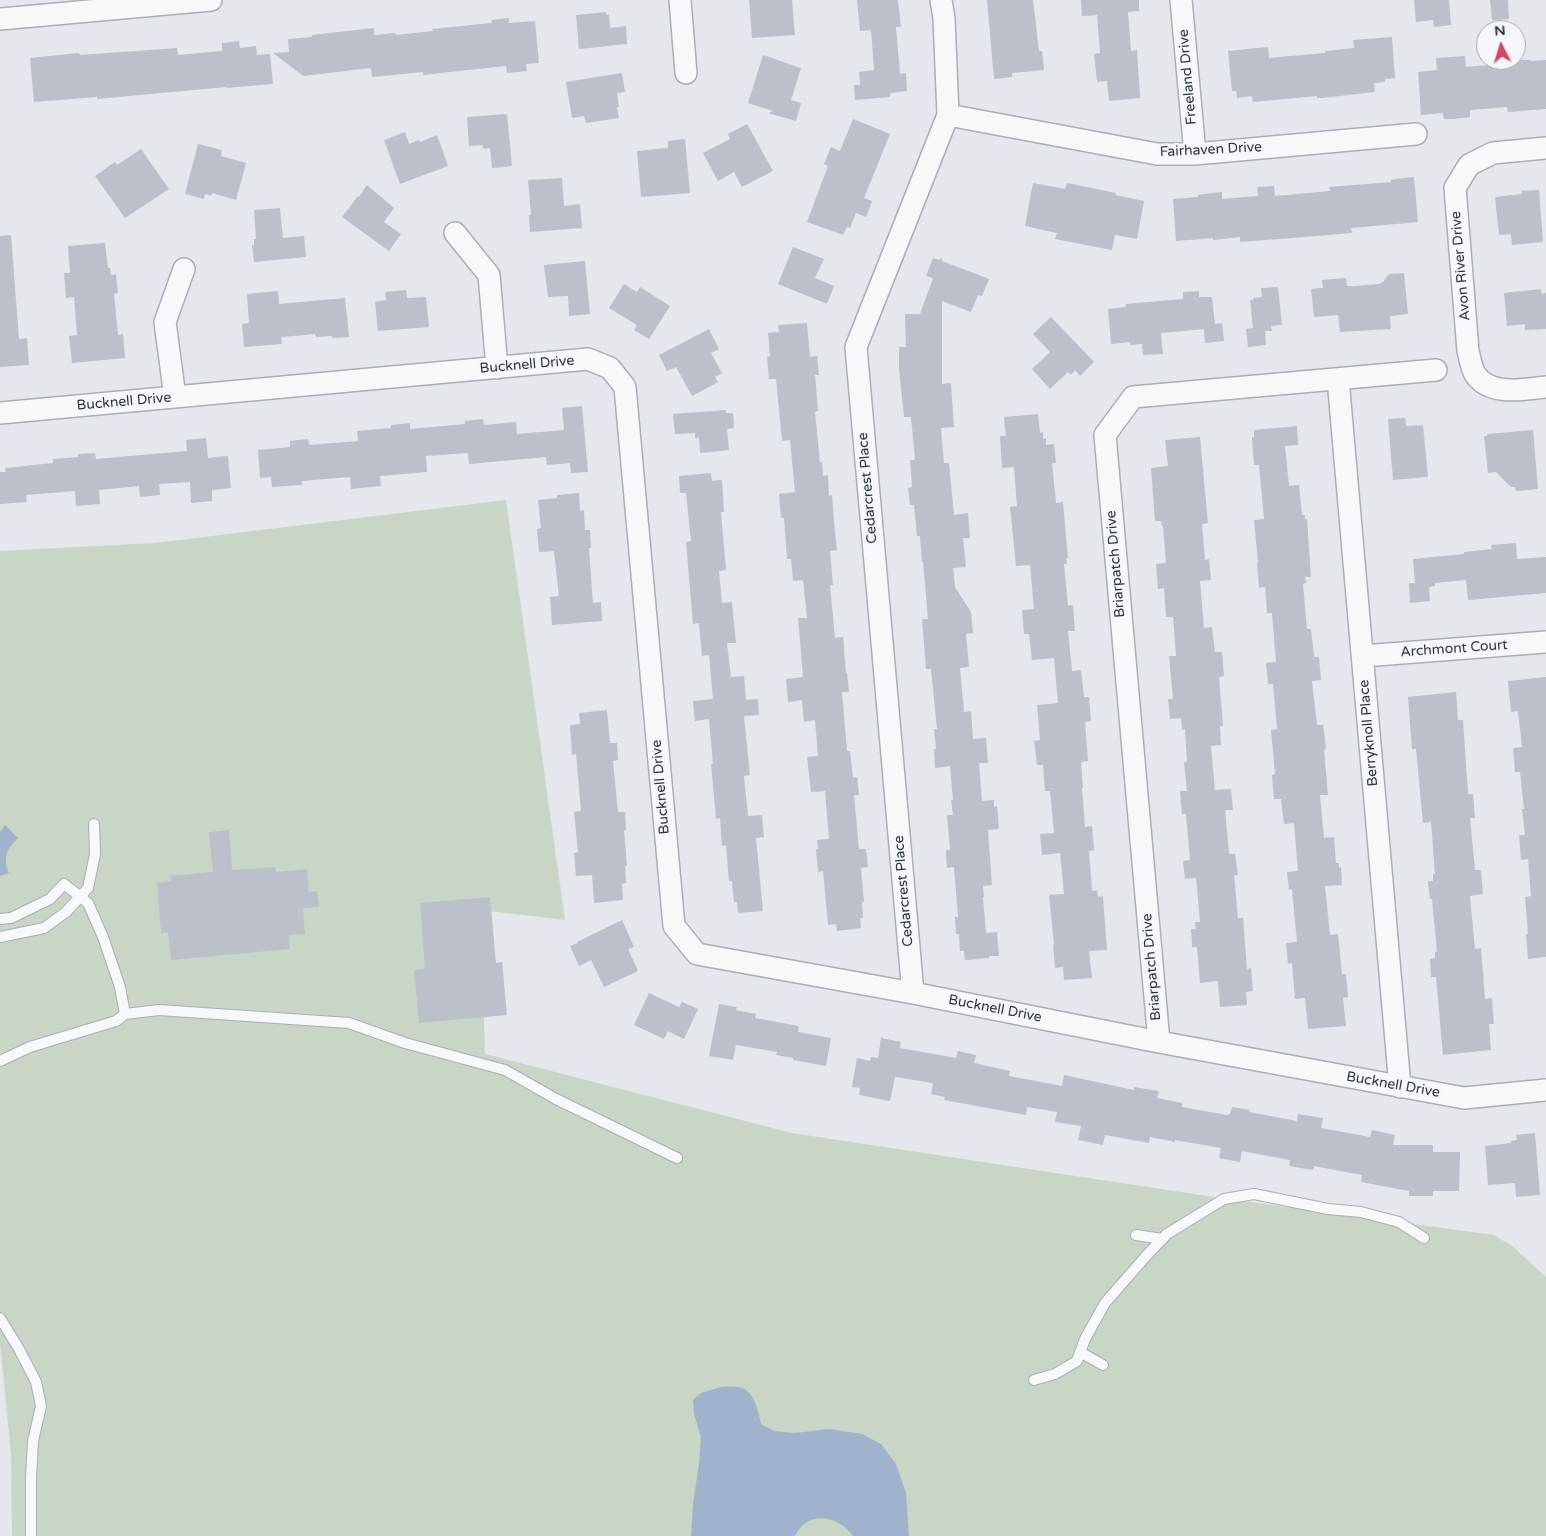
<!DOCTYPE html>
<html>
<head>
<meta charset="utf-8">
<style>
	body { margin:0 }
	#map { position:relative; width:1546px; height:1536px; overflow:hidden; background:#e4e7ec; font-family:"Varela Round",sans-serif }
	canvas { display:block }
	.north { position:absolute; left:1476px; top:20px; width:50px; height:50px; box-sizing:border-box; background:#f4f6f9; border:1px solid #a4a8b1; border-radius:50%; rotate:355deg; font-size:14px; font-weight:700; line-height:20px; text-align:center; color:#2b3445 }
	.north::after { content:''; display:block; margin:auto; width:18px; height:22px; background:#d1495b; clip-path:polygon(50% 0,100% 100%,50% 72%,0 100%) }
</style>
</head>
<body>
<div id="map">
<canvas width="1546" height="1536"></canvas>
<div class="north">N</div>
</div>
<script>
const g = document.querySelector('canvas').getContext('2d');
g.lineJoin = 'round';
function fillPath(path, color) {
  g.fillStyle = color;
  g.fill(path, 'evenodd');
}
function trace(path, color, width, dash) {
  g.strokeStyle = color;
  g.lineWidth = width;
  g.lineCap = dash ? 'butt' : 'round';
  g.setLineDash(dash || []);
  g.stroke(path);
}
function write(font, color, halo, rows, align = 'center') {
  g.font = font + ' "Varela Round",sans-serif';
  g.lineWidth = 5;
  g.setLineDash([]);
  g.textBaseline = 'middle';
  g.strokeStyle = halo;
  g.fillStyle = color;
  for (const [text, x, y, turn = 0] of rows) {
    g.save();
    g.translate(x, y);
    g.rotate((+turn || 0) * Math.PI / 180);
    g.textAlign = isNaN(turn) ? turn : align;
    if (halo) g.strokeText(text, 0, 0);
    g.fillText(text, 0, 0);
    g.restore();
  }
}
const green = new Path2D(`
	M506,500L565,920L480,910L485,1054L792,1133L1227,1199L1494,1235L1512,1246L1546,1277V1536H12L11,1454L0,1343V551L155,543Z`);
const water = new Path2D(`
	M5,825L18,838C6,850 3,857 9,873L0,876V832Z
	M721,1387C726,1387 732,1386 737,1387C754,1388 758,1410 761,1424L774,1431L795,1433L829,1429L862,1434L881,1444L896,1464L906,1493L909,1536H853C838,1515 807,1510 795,1536H691L693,1504L699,1463L701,1437L694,1414L693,1400L701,1393Z`);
const building = new Path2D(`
	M749,0H792L795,35L752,38Z
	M857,0H898L901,27H896L900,74L906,73L907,91L890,93V97L855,100L854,85H860L859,72L874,70L871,30L860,31Z
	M987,0H1033L1039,51H1042L1044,70L1012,73V77L994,79Z
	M1081,0H1139V11L1128,12L1131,51L1137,50L1140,98L1109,101L1107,81L1097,82L1094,54L1100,53L1097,15L1082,16Z
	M1414,0H1449L1451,25L1434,27L1433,20L1416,22Z
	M1490,0H1508L1509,19L1492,20Z
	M606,12V15L609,14L610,28L626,26L627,44L579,49L576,15Z
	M509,18V23L535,21L539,63L526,64L527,71L507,73L506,66L423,75V72L372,77L371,68L303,76L273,53L289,52L288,39L312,37V35L374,28V35L395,33L396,35L433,31L432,29L492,23L491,20Z
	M1392,37L1395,78L1385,79V82L1374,83L1375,92L1322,98H1317V96L1253,102L1252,96L1237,98L1236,91H1232L1228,51L1268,47L1269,58L1325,53V51L1354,48L1353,40Z
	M239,41L240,48L256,46L257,55L270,54L273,84L226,88V87L97,99V97L34,102L30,58L79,53L80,55L177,48L178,55L222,51V43Z
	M763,55L801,68L791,100L801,103L796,121L768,113L773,111L748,103Z
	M1465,56L1466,67L1501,64L1500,60H1530V61L1546,60V109L1508,112L1507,107L1470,110V117L1453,119H1444L1443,113L1421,115L1418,72L1437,70L1436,58Z
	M622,73L625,92L617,93L619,107H617L619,118L586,123L584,116L572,118L566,82Z
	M507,114L512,166L492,168L490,148L483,149V145L469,146L467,117Z
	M853,119L890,134L864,198L872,201L866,217L856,213L850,228L847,227L843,235L807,222L828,166L824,164L831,147L840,151Z
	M747,124L773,171L742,187L734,172L718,181L703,153L730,139L728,134Z
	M405,132L409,144L419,140L420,142L437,135L448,166L400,184L384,140Z
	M685,139L690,193L641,197L637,151L668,148V141Z
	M198,144L222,150L221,156L246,163L236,200L212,193L211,196L205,194L204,199L185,194Z
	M141,149L169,189L125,218L95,176L115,162L117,165Z
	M1414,177L1418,222L1351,228L1352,233L1305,237L1240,242V237L1213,240V238L1176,241L1173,199L1198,197V195L1203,194L1222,192V199L1258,196L1257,187L1274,186L1275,196L1330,191L1329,187L1391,182V180L1396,179Z
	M562,178L564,206L580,204L582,228L530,232L529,215H531L528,180Z
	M1033,183L1065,189L1067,183L1116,193L1115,195L1144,201L1137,239L1115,235L1112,250L1055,239L1057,233L1025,226Z
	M367,185L394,208L384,222L401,234L389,251L342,217L358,196L359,197Z
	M1539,190L1543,242L1512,245L1511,234L1499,235L1495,197L1522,194L1521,191Z
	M280,208L283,238L304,236L306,257L254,262L252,245H254V239H256L254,210Z
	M11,235L19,339L27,338L29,365L0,367V236Z
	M105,243L108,268H110L111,275L116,274L118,293L114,294L118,335L123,334L125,358L72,363L69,336L77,335L74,297L66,298L64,273H70L68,246Z
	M793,247L824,259L815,278L834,286L827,304L778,284Z
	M933,258L940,260L941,258H942V261L989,279L982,296L978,295L971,312L942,301V384L951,383L954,427L941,428L944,463H949L954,515L968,513L970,538H963L966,567L953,568L955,587L971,612L973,633L966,634L969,667L960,668L964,712L971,711L973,739L986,738L988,763H979L982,801L994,800V807L997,806L999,829L988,830L992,885L983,886L984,897H983L986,933L997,932L999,956H989V958L965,960L964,951H960L959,934H956L955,917H958L954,867L947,868L946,850H950L947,815H953L951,800H953L950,766L935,768L934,749H936L934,729H937L931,669H926L922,619H928L923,562H922L920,536H917L914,505H910L908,488L912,487L910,460H915L911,417H904L899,369V347H906L905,314H920L933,278L926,276Z
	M585,261L590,314L569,316L568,296L548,297L544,265Z
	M1404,273L1408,314L1390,316L1391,329L1340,332L1338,315L1314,317L1311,289L1323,288L1322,280L1346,278L1347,286H1355L1379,284L1383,282L1389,274Z
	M624,284L637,292L640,287L670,306L649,339L634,330L637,325L609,308Z
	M1278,287L1282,325L1271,326L1272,331H1265L1266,345L1248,347L1246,329L1253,328L1250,300H1253V298L1262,297L1261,288Z
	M1541,289L1542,294L1546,293V329L1525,330V324L1507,326L1504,293Z
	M406,290L407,298L426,297L429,327L378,331L375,302L386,300L385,292Z
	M278,291L279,304L345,298L349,337L332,338V336L316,337L315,334L281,337L282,344L244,347L242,324L249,323L247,294Z
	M1199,291V297H1212L1215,324L1222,323L1224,341L1205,343L1204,329L1161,333L1163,354L1143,355L1142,344L1130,345V342L1111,344L1108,309L1126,307V304L1183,299V292Z
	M1051,317L1094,362L1080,376L1075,370L1071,375L1068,372L1050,389L1032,369L1050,352L1033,334Z
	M807,323L810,357L817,356L819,375H815L818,411L815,412L820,462H822L823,476L828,475L829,496L832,495L835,532L837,550L830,551L833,585H830L835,638L843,637L846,673H847L849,692H842L847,751H850L853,778L857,777L859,795H854L859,849H866L868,867L861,868L864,902H862L863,918H860L861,928L837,931L836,924L828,925L823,871L818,872L816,849H818L817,840L829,839L825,791L811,792L807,757L818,756L815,720L804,722L802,700L788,702L786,679L803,677L798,618H807L803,580L793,581L791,559H787L784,518H781L779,494L795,492L790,440L782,441L776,379H769L767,357L770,356L768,333L779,332L778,325Z
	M709,329L719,349L711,353L722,373L715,377L718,382L692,396L676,367L667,371L659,355Z
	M582,406L588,472L571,473L570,463L547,465L546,457L469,464L468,453L426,456L427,472L380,476L381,486L351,489L350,477L302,481V485L272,487L271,477L260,478L258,450L290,447V441L308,439L309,445L358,441L357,431L391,428V425L410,423V429L465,424V421L483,419L484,425L516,422L517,434L564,430L562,408Z
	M726,410V413H733L734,428L727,429L729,450L700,453L699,438H695V433L675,434L673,414Z
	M1038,414L1040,433L1043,432V439L1046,438V445L1054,444L1056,463H1052L1056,503L1063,502L1068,558H1066L1067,564H1064L1068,606L1073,605L1075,631H1068L1072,671L1081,670L1084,697H1089L1091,721L1085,722L1088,761L1081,762L1083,788H1082L1085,827L1092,826L1094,850L1089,851L1092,891L1097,890L1098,897L1103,896L1107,950L1089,951L1092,978L1064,980L1063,967L1055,968L1053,945H1054L1049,895L1064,894L1060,853L1042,855L1040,834L1054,833L1050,791H1045L1043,765H1037L1034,741L1040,740L1037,705L1058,703L1054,658L1032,660L1029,634H1024L1022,610L1034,609L1030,565L1016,566L1010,507L1017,506L1014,467L1002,468L1000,436H1006L1004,417Z
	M1405,418L1406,426L1423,425L1428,477L1393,480L1388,419Z
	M1297,426L1298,445L1285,446L1289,486L1299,485L1302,515H1305V519H1307L1311,577H1305L1306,583L1303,584L1307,629H1311L1314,657H1319L1321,680L1312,681L1317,725H1323L1326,749L1324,750L1328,795H1320L1324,838L1334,837L1336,863H1339V868L1341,867L1342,885L1325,886L1330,935L1338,934L1342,974H1346L1348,997L1343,998L1346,1026L1308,1029L1305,998L1295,999L1292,963L1288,964L1286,943L1297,942L1292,889L1289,890L1287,872L1298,871L1294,823L1284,824L1281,799H1274L1272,775L1275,774L1271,730L1277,729L1273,684H1268L1266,663L1276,662L1272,613H1267L1265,587L1259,588L1257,563H1258L1254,520L1264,519L1259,465H1254L1252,437H1254V430Z
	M1533,430L1538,489L1516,491L1515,487H1511L1496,472L1488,473L1484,436H1487V434Z
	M1200,437L1208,523L1202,524L1205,560L1209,559L1211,580L1200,581L1204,628L1212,627L1215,652H1222L1224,676L1219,677L1223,726H1220L1221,745L1211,746L1215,790L1231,789L1233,810H1225L1229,854H1235L1238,875H1234L1238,918H1243L1247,969L1251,968L1253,991L1246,992L1247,1005L1220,1007L1218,981L1200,983L1197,947H1192L1191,929H1196L1195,922H1200L1196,878L1185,879L1183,861L1190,860L1186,814H1182L1180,791H1187L1184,762H1187L1185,729L1182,730L1181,718L1170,719L1168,699H1173L1169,656H1176L1173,617H1166L1164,588L1158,589L1156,564L1166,563L1163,526H1162L1161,521H1155L1151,468L1168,466L1165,440Z
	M206,438L208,458L228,456L231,488L212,490V501L191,503L190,482L159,484L160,495L140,497L139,486L99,490L100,504L76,506L75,491L26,495L27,502L0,504V472H6L5,468L53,463V459L78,457V454L95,453L96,459L187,451L186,440Z
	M711,473L712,481L722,480L724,512H721L726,570L719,571L722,603L732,602L736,643H727L731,677L744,676L746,700L758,699L759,715L744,716L750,775L744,776L748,816L762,815L764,837L756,838L763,911L738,913L737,902H734L732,881H729L726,845L722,846L720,818L716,819L711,764H713L709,719L695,721L693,701L713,699L709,655L702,656L699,623L693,624L686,542L691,541L686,493H680L679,476Z
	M579,493L580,511L584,510L585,530H590L591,548H589L593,603L601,602L602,621L552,625L550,597L559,596L554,551L539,552L537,529L541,528L538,500L557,498V495Z
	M1516,543L1517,559L1546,557V593L1468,600L1466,580L1435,583V586L1429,587L1430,601L1410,603L1409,583H1415L1413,559L1464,554V552L1492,549L1491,545Z
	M1546,677V957L1528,959L1526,934H1528L1525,897L1531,896L1528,859L1521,860L1519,835H1525L1522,809H1524L1520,772H1515L1513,748L1522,747L1518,711L1511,712L1508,681Z
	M1456,692L1458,720H1463L1468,794H1473L1475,818H1470L1475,870H1481L1483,894L1470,896L1475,949L1481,948L1485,999L1492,998L1494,1024H1489L1491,1050L1443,1055L1436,977H1431L1430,959L1435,958V952H1437L1432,899H1430L1428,881H1433V874H1435L1431,822L1423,823L1416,749H1412L1408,697Z
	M607,710L610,743H617L618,760L613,761L618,812H625L626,830H624L627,866H625L626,883L622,884L623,900L594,903L592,875L576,876L574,853L578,852L574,812L581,811L576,754L572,755L570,725L580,724L579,713Z
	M229,830L232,870L275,867L276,872L307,869L309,892L317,891L319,907L303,908L305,934L289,935L290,949L171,960L168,932L161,933L157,883L171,881L170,876L213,872L209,832Z
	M490,897L496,963L502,962L507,1015L419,1023L414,970L425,969L420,903Z
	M622,920L634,947L628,949L638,971L604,987L591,960L579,966L570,946L578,943L577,942Z
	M649,993L679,1007L682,1002L698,1009L684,1039L668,1031L664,1039L634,1025Z
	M719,1004L737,1007L736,1010L756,1014L755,1018L799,1026L798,1032L831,1038L826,1066L793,1060V1058L776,1055L777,1052L736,1045L733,1060L709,1056Z
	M881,1038L901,1042L900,1048L956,1058L958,1051L976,1055L974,1063L1010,1071L1009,1076L1062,1086L1064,1075L1134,1090V1087L1159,1091L1157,1098L1182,1103V1107L1227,1115L1230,1114L1232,1107L1250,1110L1249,1112L1297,1121L1298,1114L1323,1118L1321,1128L1370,1137L1372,1130L1395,1135L1393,1145H1433V1152H1460L1459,1191H1433V1196H1409V1191L1361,1182L1362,1175L1314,1166L1313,1170L1289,1166L1290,1160L1242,1151L1240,1162L1219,1158L1221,1148L1175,1140V1142L1150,1137L1149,1143L1105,1135L1103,1145L1078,1140L1081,1126L1055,1122L1057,1112L1027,1107L1026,1115L944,1100L945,1097L931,1094L933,1083L895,1077L890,1101L859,1095L860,1088L852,1087L857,1058L870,1061L871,1057L878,1058Z
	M1535,1133L1540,1195L1516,1197L1515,1183L1488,1185L1485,1146L1511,1143V1141L1517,1140L1516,1135Z`);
const lane = new Path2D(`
	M0,919L11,918L50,899L64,884L88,903L103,937L120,987L125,1014L116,1021L30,1047L0,1061
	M0,937L44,928L66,912L88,888L95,854L94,824
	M125,1014L159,1010L349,1023L405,1043L505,1070L556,1099L677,1158
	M1136,1235L1162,1239
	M0,1318L19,1349L36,1382L41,1406L33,1441L31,1478V1536
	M1080,1352L1103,1365
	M1034,1380L1055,1374L1077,1361L1085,1339L1105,1303L1147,1255L1167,1234L1224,1199L1254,1194L1328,1209L1361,1212L1399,1222L1424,1238`);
const street = new Path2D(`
	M680,0L686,73
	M1181,0L1195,154
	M0,19L211,0
	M948,115L1157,154H1195L1416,134
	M1546,148L1493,153L1469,165L1455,188L1468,351C1470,358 1471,367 1475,374C1490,397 1524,389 1546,387
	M455,233L489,275L497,368
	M1338,379L1400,1087
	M175,397L165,322L184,269
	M0,413L588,359L610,368L625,387L674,926L697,954L913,993L1159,1042L1464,1098L1546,1090
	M1363,656L1546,642
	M913,993L856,347L948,115L944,18L941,0
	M1159,1042L1105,435L1133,397L1436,370`);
const streetNames = [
	["Freeland Drive",1188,77,-95],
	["Fairhaven Drive",1211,150,-3],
	["Avon River Drive",1461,266,-95],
	["Bucknell Drive",527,365,-5],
	["Bucknell Drive",124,402,-5],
	["Cedarcrest Place",868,488,-95],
	["Briarpatch Drive",1116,564,-95],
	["Archmont Court",1454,649,-4],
	["Berryknoll Place",1369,733,-95],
	["Bucknell Drive",661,787,-95],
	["Cedarcrest Place",904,891,-95],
	["Briarpatch Drive",1152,967,-95],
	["Bucknell Drive",995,1009,11],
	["Bucknell Drive",1393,1085,10]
];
fillPath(green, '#c9d6c5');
fillPath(water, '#9fb4cc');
fillPath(building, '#bbc0ca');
trace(lane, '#a9aeb7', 12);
trace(street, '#a9aeb7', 24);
trace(lane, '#f7f8fa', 10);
trace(street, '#f7f8fa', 21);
write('14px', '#2b3445', '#f4f6f9', streetNames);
</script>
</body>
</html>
